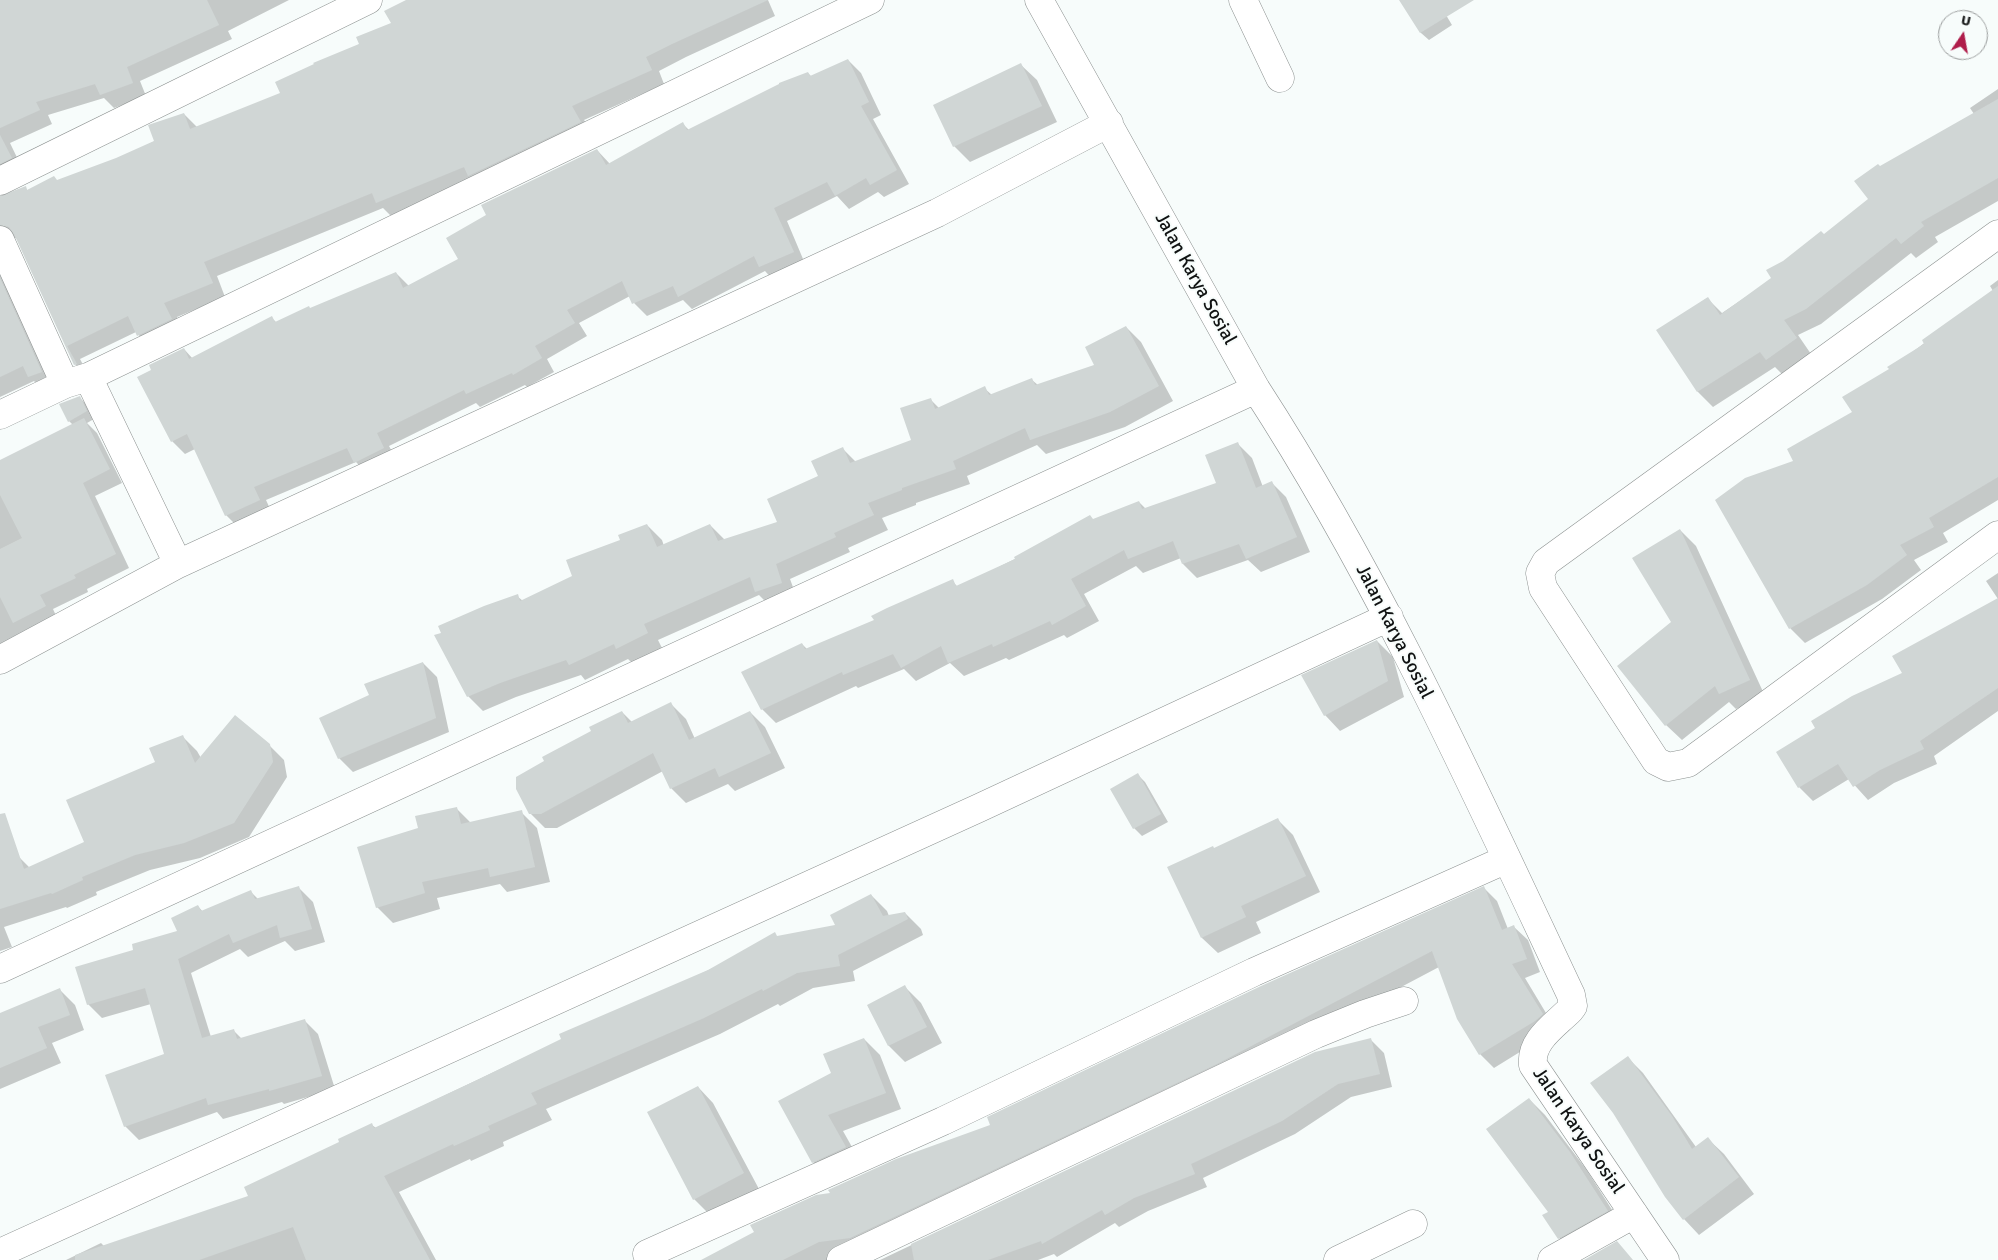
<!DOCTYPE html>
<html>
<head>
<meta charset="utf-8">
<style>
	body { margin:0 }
	#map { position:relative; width:1998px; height:1260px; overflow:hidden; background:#f7fcfb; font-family:Signika,sans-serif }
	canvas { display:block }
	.north { position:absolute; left:1938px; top:10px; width:50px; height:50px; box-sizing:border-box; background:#f7fcfb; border:1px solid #9b9e9e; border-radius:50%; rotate:12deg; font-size:14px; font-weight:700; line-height:20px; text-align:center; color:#101212 }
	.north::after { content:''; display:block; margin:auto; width:18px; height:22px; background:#af1d4a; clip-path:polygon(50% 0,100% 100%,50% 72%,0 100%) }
</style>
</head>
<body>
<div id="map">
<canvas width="1998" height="1260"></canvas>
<div class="north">U</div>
</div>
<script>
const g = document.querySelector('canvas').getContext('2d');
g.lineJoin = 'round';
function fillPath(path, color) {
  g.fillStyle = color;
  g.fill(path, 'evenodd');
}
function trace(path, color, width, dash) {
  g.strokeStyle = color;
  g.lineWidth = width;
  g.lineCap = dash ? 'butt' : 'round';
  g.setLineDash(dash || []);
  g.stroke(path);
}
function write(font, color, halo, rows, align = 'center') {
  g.font = font + ' Signika,sans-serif';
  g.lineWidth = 4;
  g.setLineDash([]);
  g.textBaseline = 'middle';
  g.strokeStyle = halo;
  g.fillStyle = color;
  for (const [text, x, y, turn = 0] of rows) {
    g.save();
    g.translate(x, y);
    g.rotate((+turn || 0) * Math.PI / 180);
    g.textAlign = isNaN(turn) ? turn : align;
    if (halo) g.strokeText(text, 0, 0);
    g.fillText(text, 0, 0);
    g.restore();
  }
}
const shadow = new Path2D(`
	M0,0H289L228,31L232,39L140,81L146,96L114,108L104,98L48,115L52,124L10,143L24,172L0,187Z
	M408,0H768L775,16L686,57L659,71L664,84L584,120L594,136L391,216L383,208L217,276L225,297L177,317L184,333L151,349L136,332L80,359L90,378H88L75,364L17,238L7,239L0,246V198L25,187L28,191L58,181L117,159L155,141L184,114L197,127L282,94L392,23Z
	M1400,0H1437L1452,25L1429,40L1421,33Z
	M848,60L861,73L881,115L873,119L909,184L884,197L878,192L849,209L837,196L787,221L806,266L773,280L765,271L692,309L683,300L647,316L634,303L630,296L579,323L587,336L547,359L554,372L527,387L525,385L480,407L476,403L389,446L397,461L368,475L356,462L266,500L272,513L239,528L226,515L195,449L185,454L172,441L184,349L193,359L272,318L277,323L396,273L409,286L460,260L597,150L610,164L683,124L689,130L808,73L812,77Z
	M1021,65L1037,80L1057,122L970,162L954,146Z
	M1998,89V201L1935,237L1938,242L1916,258L1911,253L1821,324L1798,335L1811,354L1782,374L1775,367L1713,407L1698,392L1658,331L1707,298L1722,313L1772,279L1869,199L1880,167L1974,114L1970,108Z
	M0,263L55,385L43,390L34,381L0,397Z
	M1998,280V500L1943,533L1948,542L1914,560L1921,570L1882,599L1805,643L1790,628L1795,462L1854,413L1890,369L1993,291L1990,286Z
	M1126,327L1141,342L1173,401L1125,427L1046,454L1037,445L967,476L970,484L916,503V505L882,518L888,530L848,548L850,552L790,579L797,598L771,607L759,595L658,640L662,648L632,663L628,659L585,680L581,675L516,697L483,711L468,696L517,596L523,601L573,577L647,525L662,540L664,546L710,525L725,540L779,522L842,448L856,462L913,440L930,399L939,408L984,388L992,395L1032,380L1038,385L1096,365Z
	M79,397L87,405L94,419L87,423L97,433L122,483L95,496L129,568L87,589L88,592L53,609L58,620L0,648V461L73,425L69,421Z
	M1238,444L1252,458L1263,487L1272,483L1286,497L1310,552L1261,572L1248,560L1197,578L1183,564L1181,558L1143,573L1136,566L1084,594L1099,621L1067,638L1064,635L1009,660L1006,658L964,676L950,663L916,681L904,669L858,688L856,686L776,723L762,709L802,644L807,649L876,621L952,581L958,587L1094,520L1139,502L1146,509L1217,484Z
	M1680,530L1696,546L1765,696L1736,709L1729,702L1682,740L1666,725Z
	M1998,573V711L1934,756L1937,764L1894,783L1868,800L1849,779L1813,801L1799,787L1778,753L1903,673L1998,599L1986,581Z
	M1377,641L1393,657L1404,697L1340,731L1325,715Z
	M423,663L437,677L449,732L353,772L339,758L371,696Z
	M671,704L686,719L695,739L750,712L765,727L785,768L735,791L728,784L686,803L671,788L663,771L557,828H545L530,813L592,732L622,712L632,722Z
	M182,736L197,751L201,758L269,745L284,760L287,777L249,837L200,858L150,870L96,892L97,895L67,908L66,907L4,927L12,947L0,951V864L20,858L30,868L86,843Z
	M1138,775L1145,782L1168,822L1142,836L1134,828Z
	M456,808L471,823L521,812L537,828L550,882L507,892L500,884L437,898L440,909L393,923L377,907L420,829Z
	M1277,819L1293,835L1320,892L1256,922L1261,933L1218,953L1202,938L1214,849Z
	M299,888L313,902L325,942L295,951L285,941L248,957L240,949L191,973L211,1037L234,1031L242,1039L304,1020L318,1034L335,1089L284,1104L282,1102L223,1119L217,1112L139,1140L125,1126L166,1055L151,1004L102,1018L88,1004L135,951L179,932L198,906L203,912L251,892L259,900Z
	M1484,888L1497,901L1508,929L1514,927L1528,940L1540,972L1525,978L1555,1028L1549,1034L1494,1068L1480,1054L1458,1018L1439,967L1231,1077L847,1260H704L832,1194L991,1126Z
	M871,895L887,911L889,916L905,913L921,929L923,935L853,971L855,981L813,988L780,1006L778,1004L720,1034L546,1109L552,1120L503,1142L504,1146L471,1161L470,1159L399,1192L436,1260H66L101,1243L104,1246L250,1196L372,1125L376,1128L778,937L837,926Z
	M905,987L921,1003L942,1043L905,1062L889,1046L868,1006Z
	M59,989L75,1005L84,1030L52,1043L61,1063L0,1089V1014Z
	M864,1039L880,1055L901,1109L843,1131L861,1163L829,1178L813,1162L832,1073Z
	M1370,1039L1384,1053L1392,1087L1351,1097L1295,1134L1203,1178L1207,1187L1148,1211L1119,1227L1115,1223L1057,1257L1054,1254L1038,1260H880L1315,1053Z
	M1627,1057L1643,1073L1696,1147L1708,1139L1724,1154L1754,1194L1699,1235L1684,1219Z
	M698,1087L713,1103L759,1189L710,1215L694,1199L649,1112Z
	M1529,1099L1545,1115L1586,1169L1623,1227L1575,1254L1559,1238L1550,1212Z`);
const building = new Path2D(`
	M0,0H207L219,25L127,67L133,83L100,95L95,84L36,102L40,110L0,128Z
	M406,0H768L672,44L646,57L652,70L572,106L581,122L468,176L464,167L376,203L372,193L204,262L213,283L164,303L172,319L137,336L128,316L67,346L77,364L74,365L14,234L9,227L0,225V196L26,186L27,190L54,176L57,180L116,158L154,141L148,125L184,113L190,129L280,93L275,82L314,64L313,63L359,44L356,37L391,23L384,11Z
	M1399,0H1474L1420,33Z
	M848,59L869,102L861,106L897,170L870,185L866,178L835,196L827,182L774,208L794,252L759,267L754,256L678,297L673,286L632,304L622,281L567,310L575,323L535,346L542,358L513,375L512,373L466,394L464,390L377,433L384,448L354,463L347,448L254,487L260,500L225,516L187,434L171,442L137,377L151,370L149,365L184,348L189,359L272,316L275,322L309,306L310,308L396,272L403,288L458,259L446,238L486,215L481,205L597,149L606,165L683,122L687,130L779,84V83L808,72L810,76Z
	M1021,63L1042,106L953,147L933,105Z
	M1998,99V178L1921,222L1924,226L1901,244L1896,238L1806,309L1784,320L1797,338L1766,360L1760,352L1697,392L1656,330L1708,297L1720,315L1771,278L1766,270L1783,261L1821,231L1824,234L1868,199L1854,181L1878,164L1880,166Z
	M0,135L12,158L0,164Z
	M0,278L42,372L28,377L23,366L0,377Z
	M1998,286V477L1929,518L1934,527L1900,545L1907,555L1867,585L1789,629L1715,500L1745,478L1793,461L1787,449L1852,412L1842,397L1889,369L1887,367L1924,344L1922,340Z
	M1126,326L1159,386L1110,412L1030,440L1025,428L953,461L956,469L902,488V490L868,503L874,515L834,533L836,537L776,564L782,583L755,592L750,577L644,624L648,633L616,649L614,644L569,665L566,660L500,683L467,697L434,635L441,633L438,626L484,606L518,594L520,601L572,576L566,560L620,540L618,535L647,524L657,547L710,524L718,541L777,522L767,499L818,476L811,461L843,447L850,463L911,440L900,408L931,398L935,409L985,386L989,395L1032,378L1035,385L1094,365L1085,347Z
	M80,396L87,411L68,422L59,404Z
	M84,418L110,469L83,483L116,554L74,575L76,578L40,595L46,606L13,623L0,597V549L22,538L0,495V460Z
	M1238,442L1256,488L1272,481L1297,537L1246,559L1239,544L1182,564L1173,541L1128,559L1124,550L1071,579L1086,606L1052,625L1050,621L993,647L992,644L948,663L941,646L901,668L893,654L843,675L842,672L761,710L741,672L802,643L805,649L874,620L871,616L887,608L953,579L956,586L1015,559L1014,557L1090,515L1093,519L1139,501L1142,509L1216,483L1205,455Z
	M1680,529L1750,680L1719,694L1715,686L1665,726L1617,666L1671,622L1632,558Z
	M1998,598V688L1920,741L1924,749L1880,770L1853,787L1838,764L1798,788L1776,752L1815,728L1811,721L1852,696L1902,673L1892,656Z
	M1377,640L1388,681L1324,716L1301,675Z
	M423,662L436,718L338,759L319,718L369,695L364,684Z
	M671,702L689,740L750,711L771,753L719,777L715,768L670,789L653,753L541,814H529L516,789V777L544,761L542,757L591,731L589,727L622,711L628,723Z
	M235,715L270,744L273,762L234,823L184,843L135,855L82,877L83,880L52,894L51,893L0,909V814L5,813L24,869L84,842L66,800L155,762L149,748L183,735L195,763Z
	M1138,773L1161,814L1133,829L1110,789Z
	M457,807L461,824L522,810L535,867L490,877L488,868L422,882L425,893L376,908L357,847L418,828L415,816Z
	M1278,818L1306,876L1241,906L1246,917L1201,938L1167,867L1213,846L1214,848Z
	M299,886L312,929L280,938L277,925L233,943L229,934L178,959L202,1038L234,1029L237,1039L305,1019L322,1076L269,1091V1089L208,1105L206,1098L124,1127L105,1075L164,1054L145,988L87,1005L75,967L133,950L132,944L177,931L171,918L198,905L201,911L251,890L255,899Z
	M1484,886L1502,930L1514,925L1527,959L1512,964L1543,1014L1535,1021L1479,1055L1457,1019L1432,951L1217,1064L850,1238L819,1242L783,1260H701L754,1232L750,1225L816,1195L830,1193L828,1190L896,1159L990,1125L987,1117L1261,986Z
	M871,894L883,916L905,912L908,919L838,955L840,966L797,973L763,991L762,989L704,1018L531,1093L537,1104L488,1126L490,1130L454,1146L453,1144L384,1176L430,1260H306L293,1227L199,1260H75V1255L248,1196L244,1187L339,1142L338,1139L372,1123L374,1128L477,1080L561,1039L559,1034L708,970L775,932L777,936L835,925L830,915Z
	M905,985L927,1027L888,1046L867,1005Z
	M60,988L70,1015L38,1027L47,1048L0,1068V1013Z
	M864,1038L886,1093L828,1115L846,1147L812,1163L778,1101L831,1073L823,1054Z
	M1371,1038L1380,1074L1338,1084L1282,1121L1191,1164L1195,1174L1134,1198L1105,1215L1102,1210L1042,1244L1041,1241L988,1260H914L911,1244L1315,1052Z
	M1628,1056L1672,1116L1692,1149L1708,1137L1739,1177L1683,1220L1665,1197L1613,1113L1590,1083Z
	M698,1086L744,1173L693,1200L647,1112Z
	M1529,1098L1570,1152L1608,1211L1558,1239L1542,1215L1548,1212L1486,1129Z
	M1617,1241L1633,1260H1584Z`);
const minor = new Path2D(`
	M1039,0L1256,389C1380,580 1474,789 1571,995L1573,1006L1570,1010C1554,1026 1530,1041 1533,1065L1665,1260
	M1243,0L1280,78
	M0,181L368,0
	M1998,234L1546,562L1540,573L1543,588L1656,761L1668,767L1688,763L1998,535
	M0,240L65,384
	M88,377L178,564
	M0,415L65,384L88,377L870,0
	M0,660L178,564L937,213L1109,123
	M0,969L1256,389
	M0,1253L979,808L1389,617
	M647,1254L943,1121L1254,972L1507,859
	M841,1260L1316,1034L1365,1014L1404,1001
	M1338,1260L1413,1224
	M1552,1260L1634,1214`);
const streetNames = [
	["Jalan Karya Sosial",1195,279,61],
	["Jalan Karya Sosial",1394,632,63],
	["Jalan Karya Sosial",1578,1131,56]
];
fillPath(shadow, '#0003');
fillPath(building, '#d0d6d5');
trace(minor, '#8c9190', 29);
trace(minor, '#fff', 28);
write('19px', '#101212', '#f7fcfb', streetNames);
</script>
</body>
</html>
